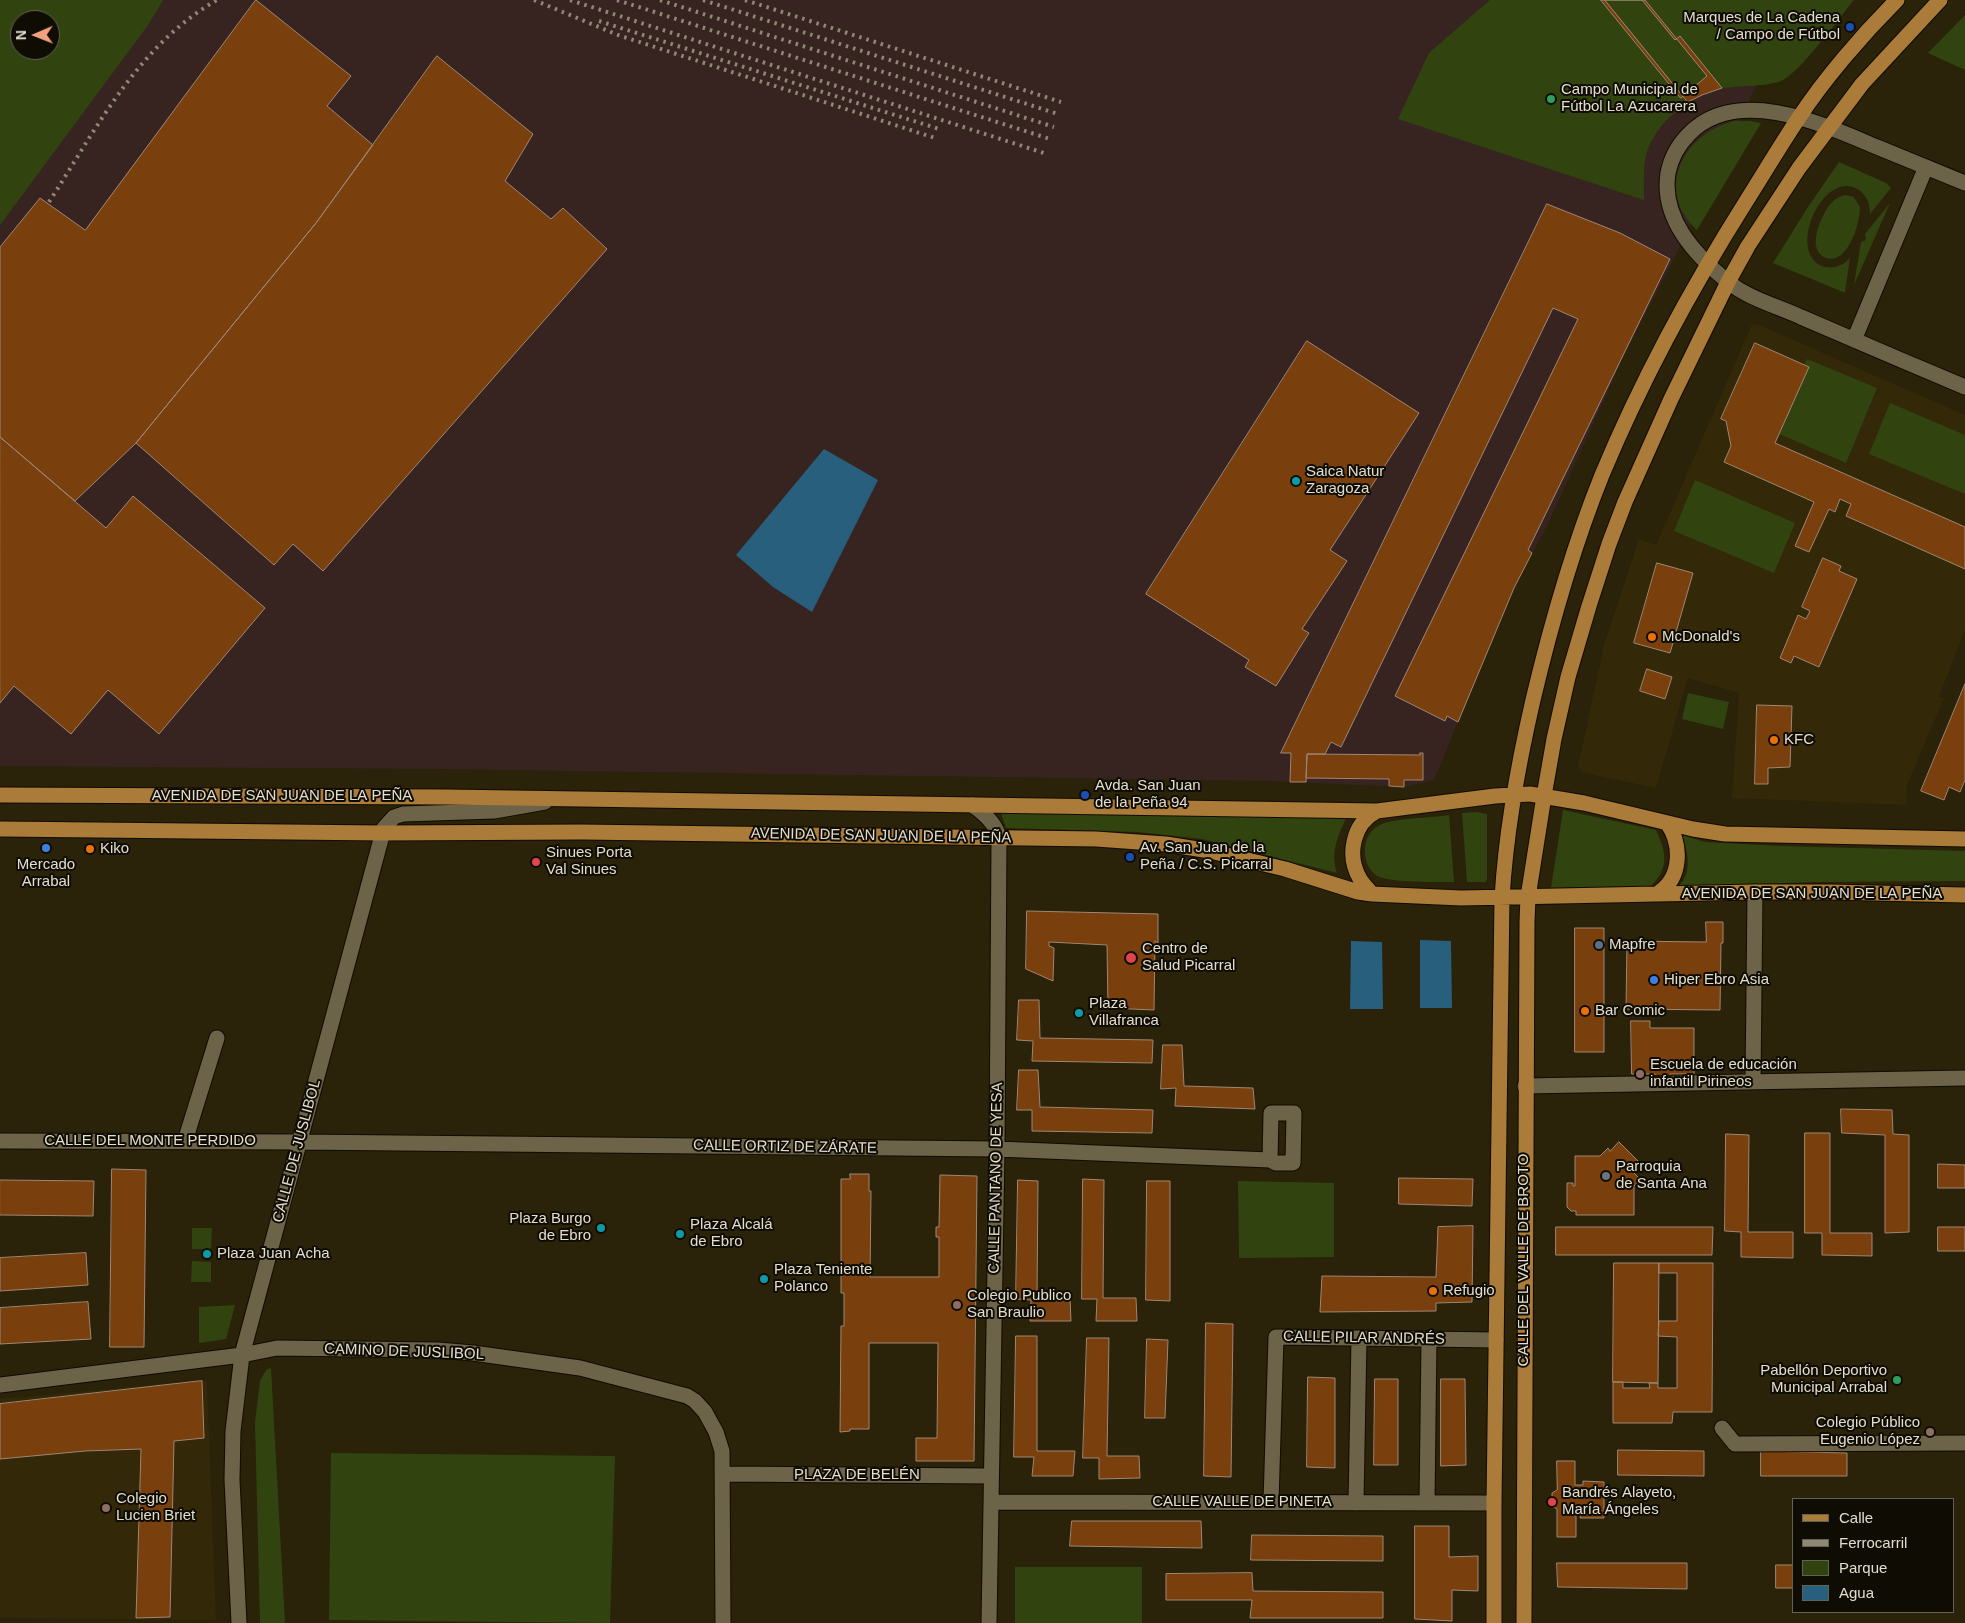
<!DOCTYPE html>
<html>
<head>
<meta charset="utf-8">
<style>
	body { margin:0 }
	#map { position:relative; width:1965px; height:1623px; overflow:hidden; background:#2a2209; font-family:Helvetica,sans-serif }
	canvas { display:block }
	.legend { position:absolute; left:1792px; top:1498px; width:162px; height:115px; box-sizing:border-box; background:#0f0c03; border:1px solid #636055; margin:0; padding:6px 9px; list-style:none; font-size:15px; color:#e2ddcf }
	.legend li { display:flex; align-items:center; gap:10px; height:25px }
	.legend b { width:25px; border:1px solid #636055 }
	.north { position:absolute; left:10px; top:10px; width:50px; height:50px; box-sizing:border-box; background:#0f0c03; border:1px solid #636055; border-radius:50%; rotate:269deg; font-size:14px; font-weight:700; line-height:20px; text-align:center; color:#e2ddcf }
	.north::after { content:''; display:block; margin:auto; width:18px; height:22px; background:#f2a17e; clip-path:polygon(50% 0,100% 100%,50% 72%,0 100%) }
</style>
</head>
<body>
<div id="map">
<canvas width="1965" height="1623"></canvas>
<ul class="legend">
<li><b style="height:6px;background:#aa7b39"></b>Calle</li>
<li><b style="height:6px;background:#8e8875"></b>Ferrocarril</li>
<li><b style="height:14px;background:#314410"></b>Parque</li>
<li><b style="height:14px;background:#275f7c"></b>Agua</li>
</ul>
<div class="north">N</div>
</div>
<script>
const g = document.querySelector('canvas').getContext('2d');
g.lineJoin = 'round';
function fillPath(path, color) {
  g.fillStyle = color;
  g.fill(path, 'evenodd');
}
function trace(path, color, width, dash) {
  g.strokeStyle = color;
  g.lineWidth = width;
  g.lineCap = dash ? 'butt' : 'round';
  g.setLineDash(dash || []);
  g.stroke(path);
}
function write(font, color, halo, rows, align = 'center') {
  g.font = font + ' Helvetica,sans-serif';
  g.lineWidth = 4;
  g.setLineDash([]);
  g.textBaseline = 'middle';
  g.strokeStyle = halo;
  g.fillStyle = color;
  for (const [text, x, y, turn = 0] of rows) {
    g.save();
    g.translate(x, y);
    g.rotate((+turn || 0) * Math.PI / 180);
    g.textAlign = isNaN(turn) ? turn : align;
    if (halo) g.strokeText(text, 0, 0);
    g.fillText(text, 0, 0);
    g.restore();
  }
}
const built = new Path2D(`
	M1752,324L1759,325L1965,415V630L1939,697L1944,698L1907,785L1906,805L1732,798L1739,693L1688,678L1656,788L1584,773L1578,767L1604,645L1639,539L1656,545Z
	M207,1380L216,1620L0,1618V1399Z`);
const industrial = new Path2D(`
	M0,0H1817L1757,84L1676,255L1626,351L1548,524L1514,588L1434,780L1404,787L1267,781L437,769L0,766ZM20,20H50V50H20Z`);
const green = new Path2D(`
	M0,0H163L148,25L0,225ZM20,20H50V50H20Z
	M1490,0H1854C1839,18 1800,73 1781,81C1769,86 1738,86 1724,88C1692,93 1655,122 1646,155C1643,169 1644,185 1644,200L1398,119L1429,53Z
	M1965,15V70L1928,53Z
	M1735,121H1750L1761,123L1697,230C1654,190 1683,133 1735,121Z
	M1839,162L1886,183L1891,188L1870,214C1870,204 1867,196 1859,190C1824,167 1786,251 1822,266C1832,270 1843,266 1850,258L1845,292H1843L1773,263L1808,207Z
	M1846,195L1854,197L1860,207C1860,222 1851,252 1836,258C1832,259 1828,259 1824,257C1809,249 1818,225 1824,214C1828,205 1836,196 1846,195Z
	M1890,203L1854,285L1861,242L1866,240L1865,234Z
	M1807,359L1877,388L1846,463L1775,432Z
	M1890,403L1965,435V494L1869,454Z
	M1695,480L1795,523L1774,573L1674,531Z
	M1688,693L1729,702L1723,729L1682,719Z
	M1000,810L1347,816C1338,836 1330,852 1337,873L1202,839L1138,832L1006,828Z
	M1563,810L1656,830C1666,852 1670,867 1651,886L1551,888Z
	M1477,812L1487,814V880L1485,882H1467L1462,813Z
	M1449,815L1454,882C1437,882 1391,883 1377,876C1369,871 1364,859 1365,849C1365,839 1371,829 1380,825C1392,818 1433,818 1449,815Z
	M1682,835L1705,842L1780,846L1965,851V881L1815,882L1678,887C1693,873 1688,852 1682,835Z
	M1238,1181L1334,1183V1257L1239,1258Z
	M192,1228H212L211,1249H192Z
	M192,1261L211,1262V1282H191Z
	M235,1305L226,1339L199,1343V1307Z
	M271,1368L285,1623H260L255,1422L260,1381L266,1370Z
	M331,1453L615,1456L610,1623L329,1620Z
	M1015,1567H1142V1623H1015Z`);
const water = new Path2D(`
	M824,449L878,480L812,612L773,587L736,555Z
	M1420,940L1451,941L1452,1008H1420Z
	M1351,941L1382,942L1383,1009H1350Z`);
const building = new Path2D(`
	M256,0L351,76L327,106L373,145L316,223L136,443L75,501L0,437V247L40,198L85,230Z
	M1601,0H1645L1707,76L1681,98Z
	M1605,0H1642L1675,40L1680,36L1722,88L1702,95L1688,102Z
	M437,56L533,134L505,181L551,219L563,208L607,249L323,571L293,544L274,565L136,443L316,223Z
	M1547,204L1620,233L1670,259L1528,550L1532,553L1514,588L1458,722L1447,716L1445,721L1395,696L1578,319L1553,308L1341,747L1331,742L1325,754H1307L1306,782H1290L1291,753H1281Z
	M1307,341L1419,413L1330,550L1347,561L1302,629L1309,633L1276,686L1245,667L1249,660L1146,594Z
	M1755,343L1809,367L1775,443L1965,527V569L1846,516L1851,504L1840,499L1835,512L1829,509L1809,552L1795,546L1814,502L1724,462L1731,446L1726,421L1721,419Z
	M0,437L106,528L133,496L265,608L159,734L108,690L71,734L14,686L0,703Z
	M1823,558L1841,566L1839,571L1857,579L1819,667L1794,656L1791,663L1780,658L1798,615L1806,619L1810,611L1802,607Z
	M1657,563L1693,573L1670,653L1634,643Z
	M1647,669L1672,677L1665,699L1640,691Z
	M1965,684V780L1960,792L1949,787L1944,800L1921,791Z
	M1757,705L1792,706L1790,767L1768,768V784H1755Z
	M1420,753H1423V780H1404V787L1389,786V779L1306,778L1307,754L1420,755Z
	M1027,911L1158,914V943L1155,941L1154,1010L1108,1008L1107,945L1049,942V946L1054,948L1053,981L1026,969Z
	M1706,922H1723V943H1721L1720,1010L1626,1009L1627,941L1706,942Z
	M1575,928H1604V1052H1575Z
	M1019,1000H1039L1040,1038L1153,1040L1152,1063L1032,1061L1033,1041L1017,1040Z
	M1631,1021H1650V1028H1694V1074H1670V1077H1655V1074H1632Z
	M1163,1045H1182L1184,1086L1253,1088L1255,1109L1175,1106L1176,1088L1161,1089Z
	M1019,1070H1038L1040,1107L1153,1110L1152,1133L1032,1131V1110H1017Z
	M1841,1109L1892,1110L1893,1134L1909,1135V1232L1885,1233V1135L1842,1133Z
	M1805,1133H1830V1233H1872V1256L1822,1255V1233H1805Z
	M1726,1134L1749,1135L1748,1232H1793V1258L1741,1257V1232L1725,1231Z
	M1619,1142L1642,1165L1634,1173L1640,1179L1634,1186V1215H1576V1211H1571L1567,1207V1183H1573V1186H1575V1156H1600L1608,1148L1610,1151Z
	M1938,1164L1965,1165V1188H1938Z
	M112,1169L146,1170L144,1347H110Z
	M850,1174H869V1191H871L870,1277H939V1237H936V1227H939L940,1175L977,1176L974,1461H916V1438H937L938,1343H869V1429H850V1431L840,1432L841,1326H844V1293H841V1179H850Z
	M1399,1178L1473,1179L1472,1206L1399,1204Z
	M1083,1179L1104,1180L1103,1298H1136L1137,1321H1096L1097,1299H1082Z
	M0,1180L94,1181L93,1216L0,1215Z
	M1018,1180L1038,1181L1037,1298L1070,1299L1071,1321H1030L1031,1300L1016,1299Z
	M1147,1181H1170V1301L1146,1300Z
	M1473,1226L1472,1302L1436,1303V1311L1320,1312L1322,1276L1436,1277L1438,1227Z
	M1556,1227H1713L1712,1255H1556Z
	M1938,1227H1965V1251H1938Z
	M86,1253L88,1285L0,1291V1258Z
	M1614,1263H1659L1658,1383L1613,1382Z
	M1659,1263H1713L1712,1412H1673L1672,1423H1613V1382H1623V1388H1650L1649,1383H1658V1388H1677V1337L1658,1336L1659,1321H1677V1273H1659Z
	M88,1302L91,1339L0,1344V1308Z
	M1206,1323L1233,1324L1231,1477L1204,1476Z
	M1016,1336H1037V1451H1075L1073,1476H1032L1034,1457H1014Z
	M1087,1338H1109L1107,1456H1139L1140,1478L1099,1479V1458H1083Z
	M1147,1339L1168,1340L1165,1418H1145Z
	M1308,1377L1335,1378V1468L1307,1467Z
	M1375,1379H1398V1465H1374Z
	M1441,1379H1465L1466,1465L1441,1466Z
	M202,1381L204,1438L174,1441L170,1617L136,1618L141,1449L85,1451L0,1459V1404Z
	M1618,1450L1704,1451V1476L1618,1475Z
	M1761,1451L1847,1453V1476H1761Z
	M1557,1461H1575V1485H1583V1481L1604,1482V1518H1580L1581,1514H1576V1537H1557V1509L1552,1506V1493L1557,1490Z
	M1072,1521H1201L1202,1548L1070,1546Z
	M1415,1526H1449V1557L1478,1556V1591L1452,1590V1621L1415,1619Z
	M1252,1535L1383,1536V1561L1251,1560Z
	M1557,1563H1687V1589L1558,1587Z
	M1776,1565H1794V1588H1776Z
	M1252,1573L1253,1591L1383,1592V1618H1250L1252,1600H1166V1574Z`);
const minor = new Path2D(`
	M1965,183C1936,171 1907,159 1877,147C1825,125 1737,84 1689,134C1678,145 1671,158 1668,173C1661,218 1694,254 1727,281C1747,298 1777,306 1801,317C1856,341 1910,364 1965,387
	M1854,340L1926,167
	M972,805C984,813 996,823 999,838L997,1149L989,1623
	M1753,1082L1755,892
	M1525,1086L1965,1078
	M0,1141L299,1142L997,1149L1270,1160L1276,1163H1293L1294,1113H1271L1270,1160
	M185,1141L217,1038
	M0,1385L242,1355L277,1348L438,1350L473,1353L580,1368L687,1396L695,1401L705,1412L716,1432L722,1451L723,1623
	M1722,1428L1735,1444L1965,1443
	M723,1474L991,1476
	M991,1502L1494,1503
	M1271,1502L1276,1337L1496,1340
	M1356,1503L1359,1338
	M1427,1503L1429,1339
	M239,1623L232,1480L233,1431L242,1355L384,828L394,817L403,814L494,811L545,802`);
const major = new Path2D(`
	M0,795L447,797L1377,811L1495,796L1530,794L1584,803L1693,829L1725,834L1965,839
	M0,829L383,833L582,832L1096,839L1166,844L1210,851L1285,869L1358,892L1372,894L1461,898L1755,892H1830L1965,895
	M1658,893C1682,878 1682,844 1667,823
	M1372,894C1368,889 1363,884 1360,879C1346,855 1353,823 1377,811
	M1494,1623V1503L1502,898C1506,831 1518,765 1533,700C1551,624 1573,547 1602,475C1642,379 1692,287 1747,200C1764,173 1780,146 1798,119C1824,79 1863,34 1897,0
	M1524,1623L1527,922L1528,897L1544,796L1554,739L1568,677L1589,606L1609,544L1625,502L1671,399L1728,282L1748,246L1799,168L1862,84L1940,0`);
const rail = new Path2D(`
	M534,0L618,35L935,138
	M570,0L1047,154
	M617,0L1050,139
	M660,0L1054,127
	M703,0L1058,114
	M745,0L1061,102
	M599,21L939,129
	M49,202C97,128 138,45 217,0`);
const markers = [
	[1850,27,5,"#1a4fb4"],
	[1551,99,5,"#2e9e5b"],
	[1296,481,5,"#0f9aa8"],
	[1652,637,5,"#e8710a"],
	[1774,740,5,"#e8710a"],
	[1085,795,5,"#1a4fb4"],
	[46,848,5,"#3f7fe0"],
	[90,849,5,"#e8710a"],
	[1130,857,5,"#1a4fb4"],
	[536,862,5,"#e0444e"],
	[1599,945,5,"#5c6f8a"],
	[1131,958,6,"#e0444e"],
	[1654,980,5,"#3f7fe0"],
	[1585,1011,5,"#e8710a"],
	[1079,1013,5,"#0f9aa8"],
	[1640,1074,5,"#8d6e63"],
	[1606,1176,5,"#6b7280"],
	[601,1228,5,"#0f9aa8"],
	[680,1234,5,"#0f9aa8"],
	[207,1254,5,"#0f9aa8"],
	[764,1279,5,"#0f9aa8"],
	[1433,1291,5,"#e8710a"],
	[957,1305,5,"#8d6e63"],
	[1897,1380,5,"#2e9e5b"],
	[1930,1432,5,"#8d6e63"],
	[1552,1502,5,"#e0444e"],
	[106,1508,5,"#8d6e63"]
];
const poiNames = [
	["Marques de La Cadena",1840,18,"right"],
	["/ Campo de Fútbol",1840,35,"right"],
	["Campo Municipal de",1561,90],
	["Fútbol La Azucarera",1561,107],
	["Saica Natur",1306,472],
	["Zaragoza",1306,489],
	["McDonald's",1662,637],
	["KFC",1784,740],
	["Avda. San Juan",1095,786],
	["de la Peña 94",1095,803],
	["Av. San Juan de la",1140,848],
	["Peña / C.S. Picarral",1140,865],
	["Kiko",100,849],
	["Sinues Porta",546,853],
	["Val Sinues",546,870],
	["Mercado",46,865,"center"],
	["Arrabal",46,882,"center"],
	["Mapfre",1609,945],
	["Centro de",1142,949],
	["Salud Picarral",1142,966],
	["Hiper Ebro Asia",1664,980],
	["Plaza",1089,1004],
	["Villafranca",1089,1021],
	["Bar Comic",1595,1011],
	["Escuela de educación",1650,1065],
	["infantil Pirineos",1650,1082],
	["Parroquia",1616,1167],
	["de Santa Ana",1616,1184],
	["Plaza Burgo",591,1219,"right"],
	["de Ebro",591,1236,"right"],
	["Plaza Alcalá",690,1225],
	["de Ebro",690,1242],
	["Plaza Juan Acha",217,1254],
	["Plaza Teniente",774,1270],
	["Polanco",774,1287],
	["Refugio",1443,1291],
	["Colegio Publico",967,1296],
	["San Braulio",967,1313],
	["Pabellón Deportivo",1887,1371,"right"],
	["Municipal Arrabal",1887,1388,"right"],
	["Colegio Público",1920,1423,"right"],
	["Eugenio López",1920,1440,"right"],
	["Bandrés Alayeto,",1562,1493],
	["María Ángeles",1562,1510],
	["Colegio",116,1499],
	["Lucien Briet",116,1516]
];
const streetNames = [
	["AVENIDA DE SAN JUAN DE LA PEÑA",282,796],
	["AVENIDA DE SAN JUAN DE LA PEÑA",881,836,1],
	["AVENIDA DE SAN JUAN DE LA PEÑA",1812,894],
	["CALLE DEL MONTE PERDIDO",150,1141],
	["CALLE ORTIZ DE ZÁRATE",785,1147,1],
	["CALLE DE JUSLIBOL",297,1151,-75],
	["CALLE PANTANO DE YESA",996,1178,-89],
	["CALLE DEL VALLE DE BROTO",1524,1260,-90],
	["CALLE PILAR ANDRÉS",1364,1338,1],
	["CAMINO DE JUSLIBOL",404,1352,2],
	["PLAZA DE BELÉN",857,1475],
	["CALLE VALLE DE PINETA",1242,1502]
];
fillPath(built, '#332807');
fillPath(industrial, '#372421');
fillPath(green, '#314410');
fillPath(water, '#275f7c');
fillPath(building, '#793f0c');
trace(building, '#a08675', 1);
trace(minor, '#120b00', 17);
trace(major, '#120b00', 17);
trace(minor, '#6c6349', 15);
trace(major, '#aa7b39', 15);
trace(rail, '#8e8875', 4, [2.5, 5]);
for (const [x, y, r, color] of markers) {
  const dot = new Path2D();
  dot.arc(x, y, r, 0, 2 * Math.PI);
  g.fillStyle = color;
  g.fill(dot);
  trace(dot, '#0f0c03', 2);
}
write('15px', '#e2ddcf', '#0f0c03', poiNames, 'left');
write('15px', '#e2ddcf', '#0f0c03', streetNames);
</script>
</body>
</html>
